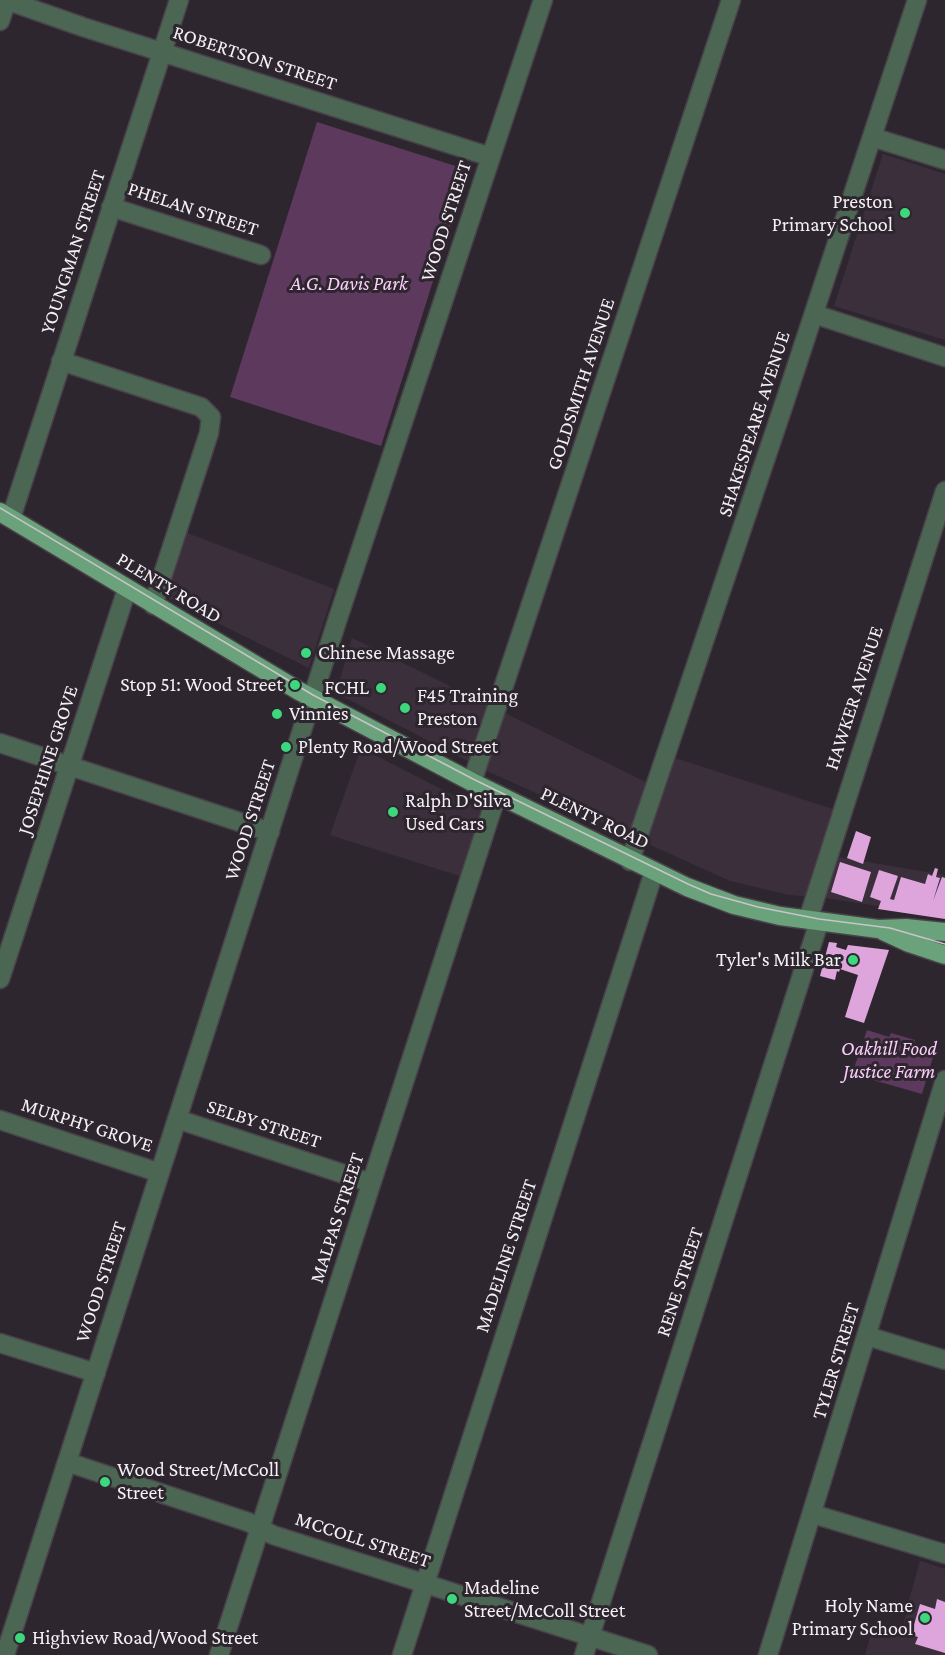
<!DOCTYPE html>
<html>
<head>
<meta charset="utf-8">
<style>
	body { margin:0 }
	canvas { display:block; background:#2e262e }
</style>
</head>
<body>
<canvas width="945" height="1655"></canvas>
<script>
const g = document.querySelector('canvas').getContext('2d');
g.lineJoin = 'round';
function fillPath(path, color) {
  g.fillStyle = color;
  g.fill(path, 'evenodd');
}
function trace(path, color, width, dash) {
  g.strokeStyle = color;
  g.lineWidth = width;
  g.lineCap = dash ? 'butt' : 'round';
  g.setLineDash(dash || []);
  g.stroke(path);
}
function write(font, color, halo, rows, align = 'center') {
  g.font = font + ' "Crimson Pro",serif';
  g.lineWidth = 6;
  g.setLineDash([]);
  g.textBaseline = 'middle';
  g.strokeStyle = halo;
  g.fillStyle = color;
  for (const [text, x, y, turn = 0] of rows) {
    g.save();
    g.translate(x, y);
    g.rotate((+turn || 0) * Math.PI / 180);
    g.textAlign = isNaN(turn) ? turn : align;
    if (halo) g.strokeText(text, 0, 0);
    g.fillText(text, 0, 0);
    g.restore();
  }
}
const built = new Path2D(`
	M883,154L945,174V340L834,306Z
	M187,533L334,589L309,668L165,597Z
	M352,638L664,791L675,758L848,814L837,857L945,875V916L825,898L790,895L730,881L485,770L336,693Z
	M361,748L482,810L460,876L330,835Z
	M920,1561L945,1569V1655H865L873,1628L901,1636L909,1600Z`);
const green = new Path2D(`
	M317,122L468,170L381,446L230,397Z
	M867,1030L889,1037L891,1033L915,1040L913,1051L933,1057L922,1094L852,1074Z`);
const building = new Path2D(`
	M856,831L871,837L863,864L847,858Z
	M840,862L871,872L862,902L831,892Z
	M935,868L938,869L936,877L940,878L933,901L942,877L945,878V919L878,909L881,901L870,897L879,870L898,876L890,899L894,900L901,877L925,884L928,874L932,876Z
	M829,942L837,943L836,947L846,950L848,945L889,950L864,1023L845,1017L858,975L840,969L839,972L837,971L835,980L820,976Z
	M937,1599L945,1602V1653L915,1644L918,1637L911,1635L920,1604L935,1609Z`);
const minor = new Path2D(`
	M6,0L83,27L491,157
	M0,21L7,0
	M872,137L945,160
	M111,207L261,255
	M814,314L945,357
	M61,361L201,407L211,417L209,433L153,605
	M11,518L179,0
	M0,743L270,832
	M472,782L731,0
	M630,861L784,404L917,0
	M808,920L945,491
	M0,979L127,589
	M177,1119L371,1183
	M0,1120L160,1173
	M867,1336L945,1360
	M0,1343L96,1373
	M67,1462L248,1522L273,1535L648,1655
	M813,1514L945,1554
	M5,1655L338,618L543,0
	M219,1655L497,794
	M402,1655L654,872
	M584,1655L819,922
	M768,1655L945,1080`);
const major = new Path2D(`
	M0,512L299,691L472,782L687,887L734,905L780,916L878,929L906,928L945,932
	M883,931L909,943L945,955`);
const tram = new Path2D(`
	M0,508L313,695L473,779L688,884L711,894L758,907L819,919L890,928L945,944`);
const markers = [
	[905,213,6,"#3dd77e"],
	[306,653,6,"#3dd77e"],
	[295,685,6,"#3dd77e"],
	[381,688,6,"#3dd77e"],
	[405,708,6,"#3dd77e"],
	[277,714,6,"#3dd77e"],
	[286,747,6,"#3dd77e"],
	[393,812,6,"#3dd77e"],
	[853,960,6,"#3dd77e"],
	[105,1482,6,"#3dd77e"],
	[452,1599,6,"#3dd77e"],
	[925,1618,6,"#3dd77e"],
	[20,1638,6,"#3dd77e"]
];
const streetNames = [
	["ROBERTSON STREET",255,58,18],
	["PHELAN STREET",193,209,18],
	["WOOD STREET",446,221,-72],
	["YOUNGMAN STREET",73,252,-72],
	["GOLDSMITH AVENUE",581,384,-72],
	["SHAKESPEARE AVENUE",754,424,-72],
	["PLENTY ROAD",169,588,31],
	["HAWKER AVENUE",854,698,-72],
	["JOSEPHINE GROVE",48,760,-72],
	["PLENTY ROAD",595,818,26],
	["WOOD STREET",250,820,-72],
	["SELBY STREET",264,1124,18],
	["MURPHY GROVE",87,1125,18],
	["MALPAS STREET",337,1218,-72],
	["MADELINE STREET",506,1256,-72],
	["WOOD STREET",101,1282,-72],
	["RENE STREET",680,1282,-72],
	["TYLER STREET",836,1361,-73],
	["MCCOLL STREET",363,1540,18]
];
const poiNames = [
	["Preston",893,202,"right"],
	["Primary School",893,225,"right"],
	["Chinese Massage",318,653],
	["Stop 51: Wood Street",283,685,"right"],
	["FCHL",369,688,"right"],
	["F45 Training",417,696],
	["Preston",417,719],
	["Vinnies",289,714],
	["Plenty Road/Wood Street",298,747],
	["Ralph D'Silva",405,801],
	["Used Cars",405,824],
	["Tyler's Milk Bar",841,960,"right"],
	["Wood Street/McColl",117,1470],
	["Street",117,1493],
	["Madeline",464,1588],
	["Street/McColl Street",464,1611],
	["Holy Name",913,1606,"right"],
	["Primary School",913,1629,"right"],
	["Highview Road/Wood Street",32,1638]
];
const parkNames = [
	["A.G. Davis Park",349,284],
	["Oakhill Food",889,1049],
	["Justice Farm",889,1072]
];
fillPath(built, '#3b2f3b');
fillPath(green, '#5d395d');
fillPath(building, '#dea5dd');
trace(minor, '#4a424a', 21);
trace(major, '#4a424a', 21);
trace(minor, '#4b6653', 18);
trace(major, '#6aa27b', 18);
trace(tram, '#c9c4c9', 1.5);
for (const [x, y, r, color] of markers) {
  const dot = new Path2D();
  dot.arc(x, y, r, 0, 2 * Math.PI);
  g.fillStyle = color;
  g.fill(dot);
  trace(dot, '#2e262e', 2);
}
write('20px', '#f5f0f5', '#2e262e', streetNames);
write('20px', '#f5f0f5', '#2e262e', poiNames, 'left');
write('italic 20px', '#fccefb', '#2e262e', parkNames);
</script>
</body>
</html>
